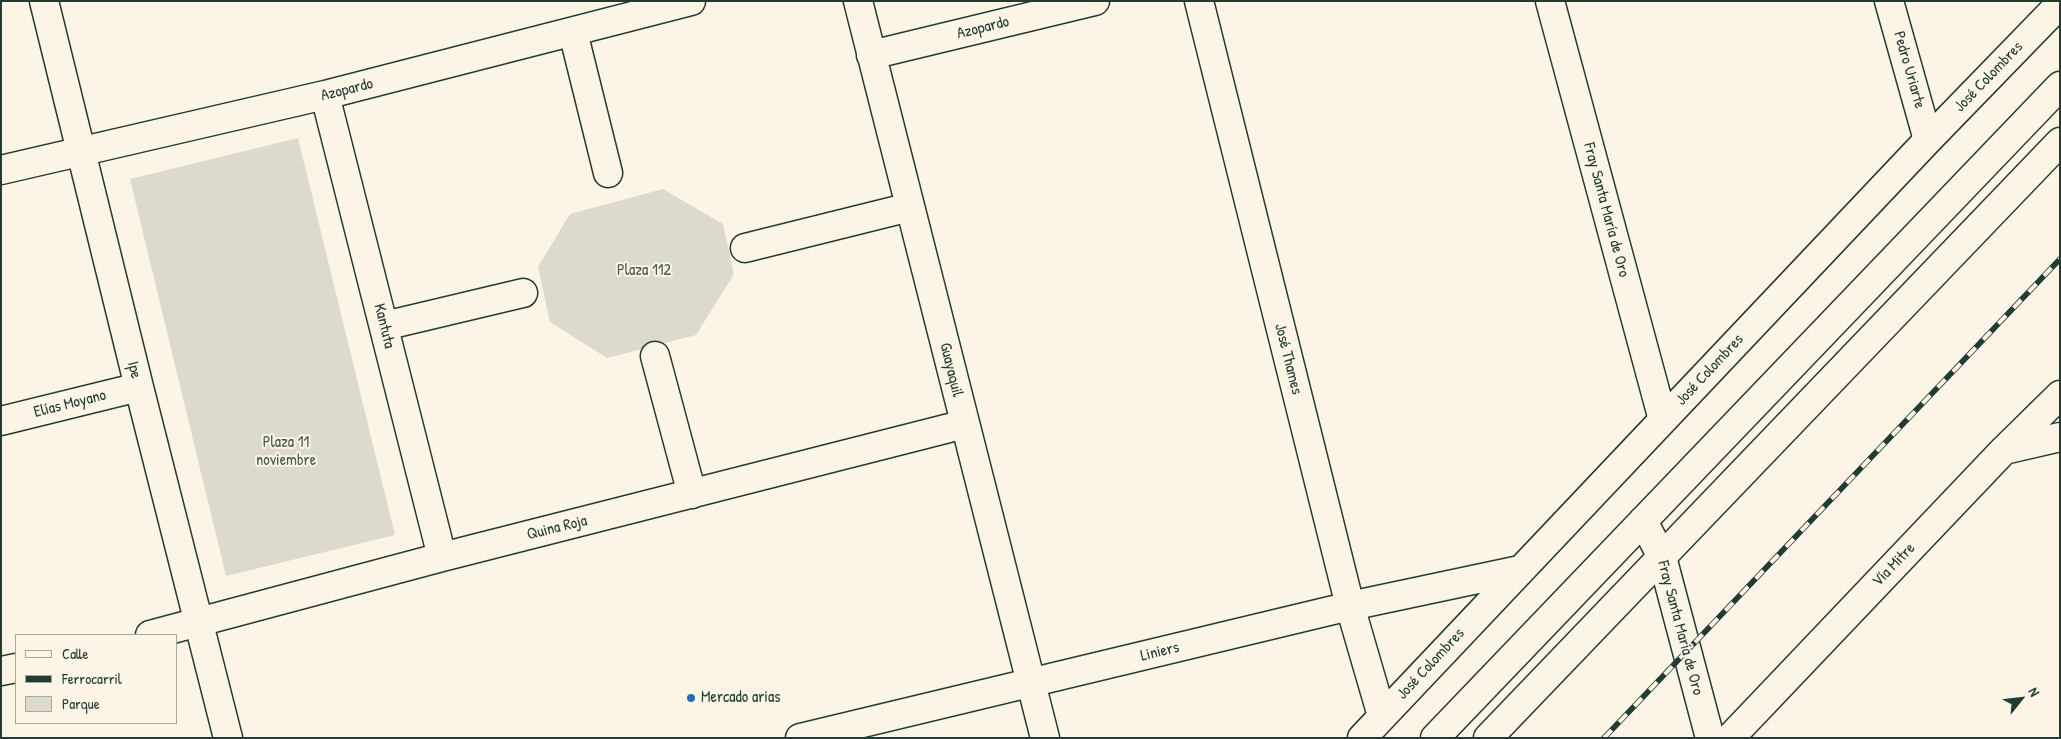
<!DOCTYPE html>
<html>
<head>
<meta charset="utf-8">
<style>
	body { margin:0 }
	#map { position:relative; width:2061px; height:739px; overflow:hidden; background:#fcf5e5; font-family:"Patrick Hand",sans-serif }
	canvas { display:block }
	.frame { position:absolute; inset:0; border:2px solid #1f3d34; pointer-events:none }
	.legend { position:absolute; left:15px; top:634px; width:162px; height:90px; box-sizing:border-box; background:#fcf5e5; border:1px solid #a4ab9e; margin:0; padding:6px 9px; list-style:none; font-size:15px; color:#1f3d34 }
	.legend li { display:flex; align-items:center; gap:10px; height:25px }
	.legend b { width:25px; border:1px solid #a4ab9e }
	.north { position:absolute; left:1996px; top:674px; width:50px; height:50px; -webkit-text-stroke:4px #fcf5e5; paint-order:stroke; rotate:61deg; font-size:14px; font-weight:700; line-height:20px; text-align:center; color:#1f3d34 }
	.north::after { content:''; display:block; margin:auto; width:18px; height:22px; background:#1f3d34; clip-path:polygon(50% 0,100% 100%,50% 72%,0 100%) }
</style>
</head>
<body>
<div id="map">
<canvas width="2061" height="739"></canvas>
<div class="frame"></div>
<ul class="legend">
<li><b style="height:6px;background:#fcf5e5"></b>Calle</li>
<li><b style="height:6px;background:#1f3d34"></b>Ferrocarril</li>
<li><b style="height:14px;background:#dcdacc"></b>Parque</li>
</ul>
<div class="north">N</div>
</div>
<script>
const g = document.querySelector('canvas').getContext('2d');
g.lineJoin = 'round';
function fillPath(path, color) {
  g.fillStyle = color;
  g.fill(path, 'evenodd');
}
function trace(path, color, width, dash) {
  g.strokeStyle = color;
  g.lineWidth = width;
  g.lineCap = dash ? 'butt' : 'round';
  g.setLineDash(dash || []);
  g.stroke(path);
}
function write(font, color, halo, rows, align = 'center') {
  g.font = font + ' "Patrick Hand",sans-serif';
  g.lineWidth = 4;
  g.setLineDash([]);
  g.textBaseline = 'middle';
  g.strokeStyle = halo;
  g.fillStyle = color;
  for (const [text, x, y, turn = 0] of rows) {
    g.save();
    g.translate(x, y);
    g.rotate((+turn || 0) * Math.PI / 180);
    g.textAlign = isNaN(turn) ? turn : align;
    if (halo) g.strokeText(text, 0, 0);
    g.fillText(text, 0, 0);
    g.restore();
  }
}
const green = new Path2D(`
	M298,138L395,535L226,576L130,179Z
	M663,189L723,224L734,274L696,335L607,358L550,322L538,267L570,214Z`);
const minor = new Path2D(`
	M44,1L139,387L228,738
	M858,1L1045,738
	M1199,1L1350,606L1382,716
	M1550,1L1663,420
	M1889,1L1928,140
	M573,32L608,173
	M871,55L1095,1
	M325,95L442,557
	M1,170L325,95L691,1
	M745,248L910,207
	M384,326L523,293
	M655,356L692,494
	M1,421L139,387
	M2004,450L2060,437
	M1643,521L1662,557L1710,738
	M150,635L442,557L965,424
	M1,671L16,668
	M800,738L1350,606L1520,570
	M1362,738L1928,140L2060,4
	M1730,738L2004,450L2060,395`);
const major = new Path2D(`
	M1435,738L2060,86
	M1488,738L2060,142`);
const rail = new Path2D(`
	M1604,738L2060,259`);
const markers = [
	[691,698,5,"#1f6fb2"]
];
const streetNames = [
	["Azopardo",983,28,-14],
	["Pedro Uriarte",1909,70,74],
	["José Colombres",1989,77,-46],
	["Azopardo",347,90,-14],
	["Fray Santa María de Oro",1606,210,75],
	["Kantuta",384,326,76],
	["José Thames",1288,359,76],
	["Ipe",134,370,76],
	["Guayaquil",951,370,76],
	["José Colombres",1710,370,-47],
	["Elías Moyano",70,404,-14],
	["Quina Roja",557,528,-14],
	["Vía Mitre",1894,565,-46],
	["Fray Santa María de Oro",1680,628,75],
	["Liniers",1160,652,-14],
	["José Colombres",1431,664,-47]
];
const parkNames = [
	["Plaza 112",644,271],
	["Plaza 11",286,443],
	["noviembre",286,461]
];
const poiNames = [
	["Mercado arias",701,698]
];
fillPath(green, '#dcdacc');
trace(minor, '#1f3d34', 31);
trace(major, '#1f3d34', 31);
trace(minor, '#fcf5e5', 28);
trace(major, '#fcf5e5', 28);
trace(rail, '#1f3d34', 5.5);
trace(rail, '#fcf5e5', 4, [11]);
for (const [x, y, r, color] of markers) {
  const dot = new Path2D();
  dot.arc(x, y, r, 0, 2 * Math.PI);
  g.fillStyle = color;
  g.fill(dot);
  trace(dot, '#fcf5e5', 2);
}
write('16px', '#1f3d34', '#fcf5e5', streetNames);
write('16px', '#455c52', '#fcf5e5', parkNames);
write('16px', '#1f3d34', '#fcf5e5', poiNames, 'left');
</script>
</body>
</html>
